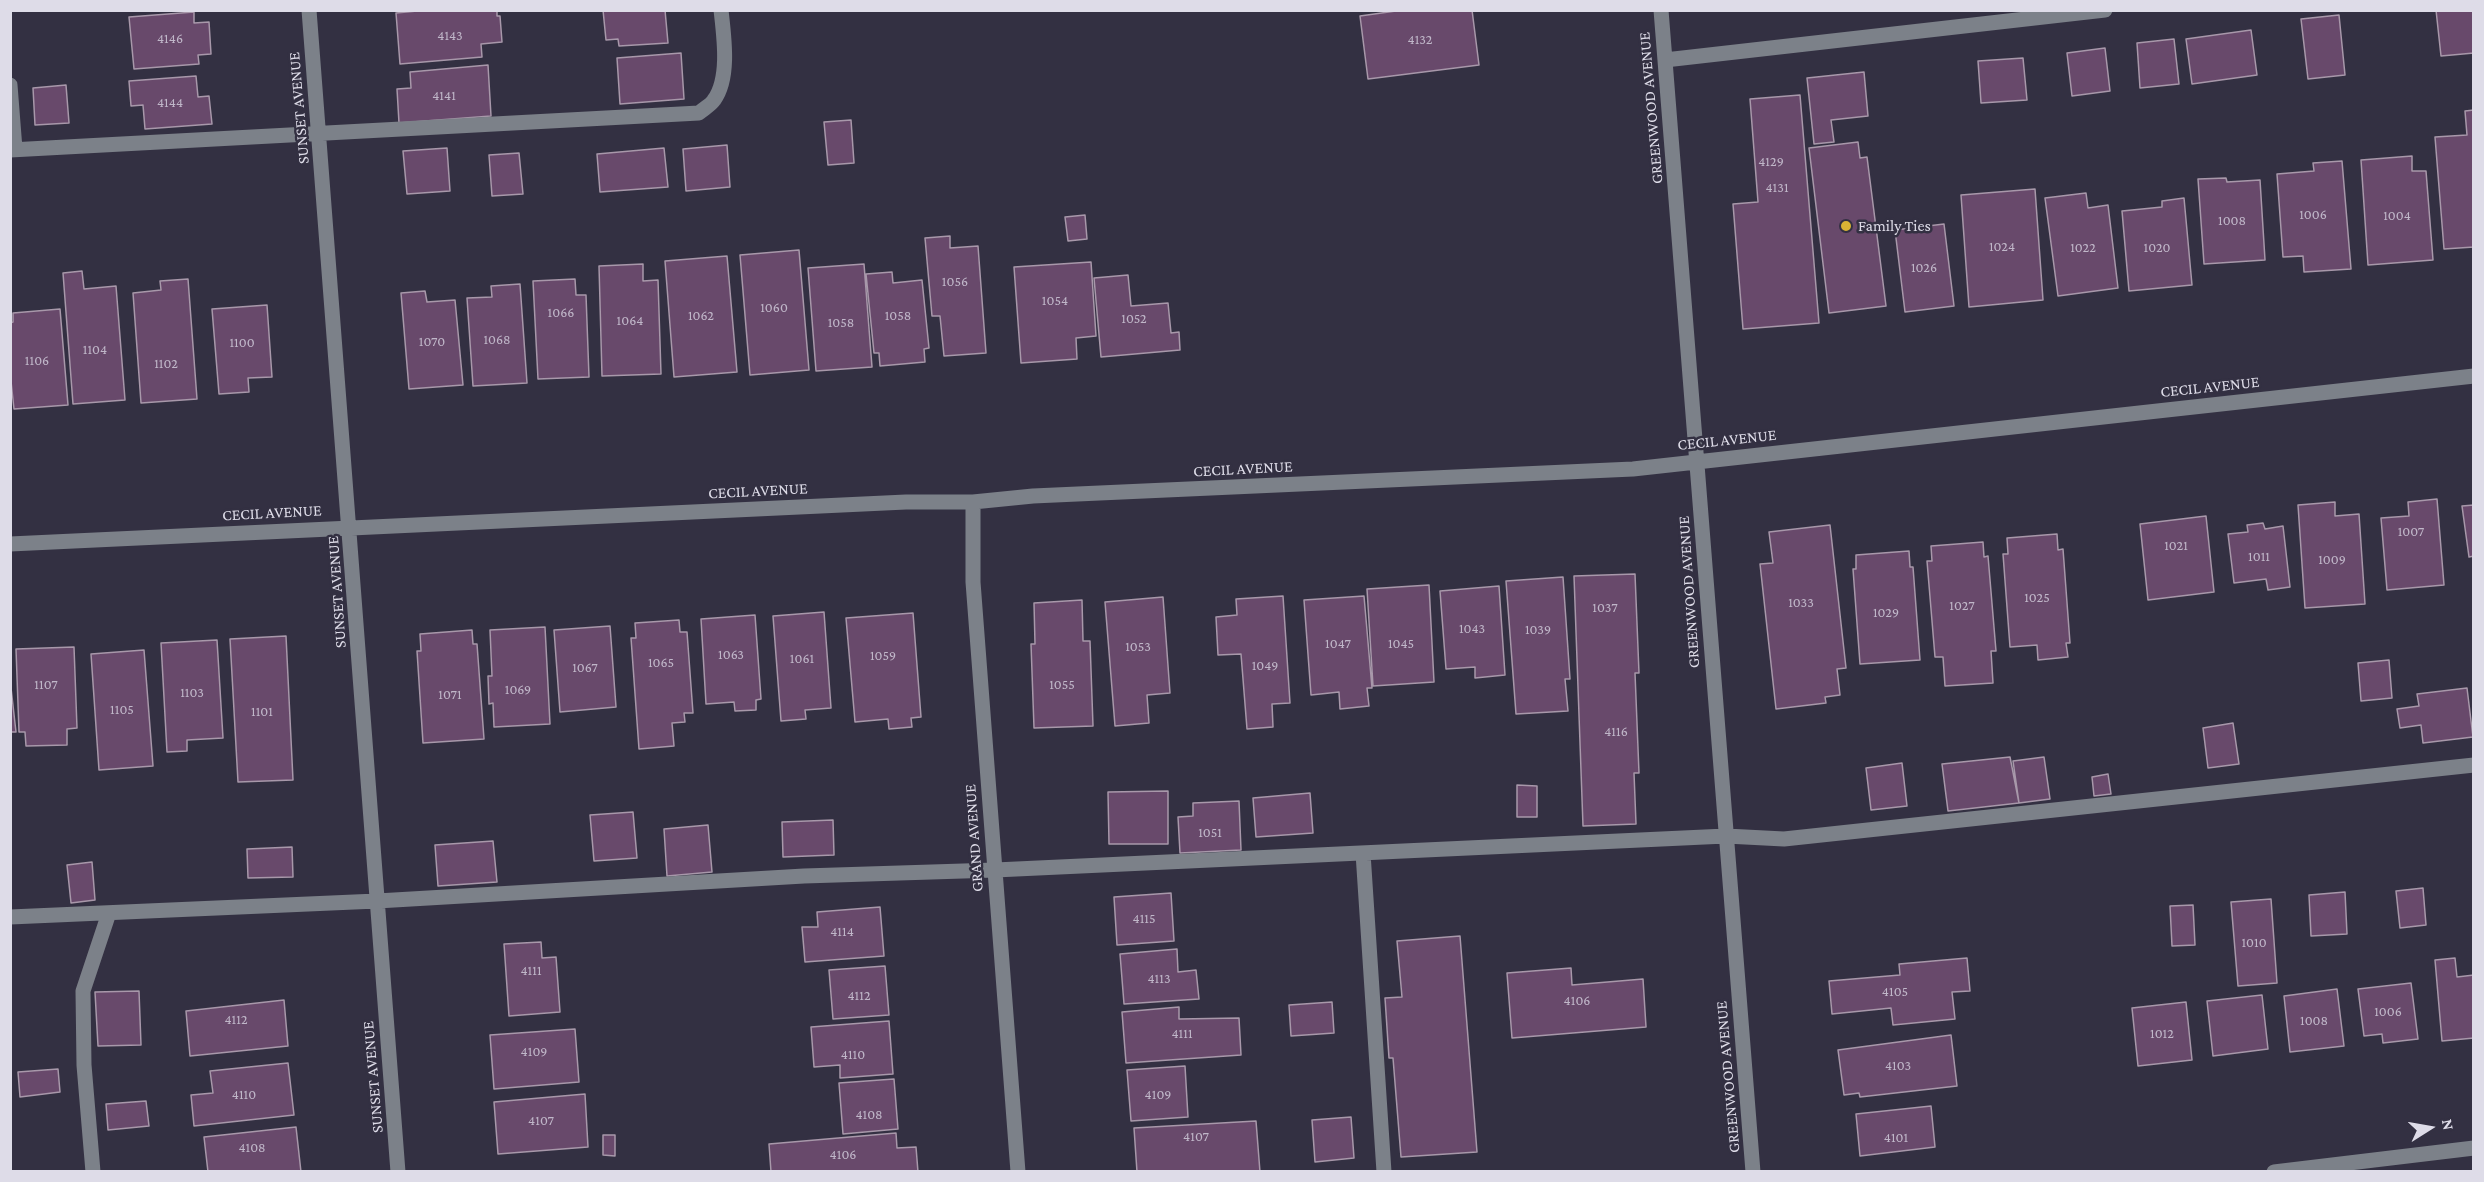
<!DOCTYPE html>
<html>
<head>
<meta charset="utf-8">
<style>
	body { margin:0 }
	#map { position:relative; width:2484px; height:1182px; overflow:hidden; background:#333042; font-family:"Crimson Pro",serif }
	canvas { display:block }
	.frame { position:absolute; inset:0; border:12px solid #dedce8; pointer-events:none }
	.north { position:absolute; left:2400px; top:1098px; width:60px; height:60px; -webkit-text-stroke:4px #333042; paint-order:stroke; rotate:79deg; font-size:16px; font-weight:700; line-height:24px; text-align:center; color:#dedce8 }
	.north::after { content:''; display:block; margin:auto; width:21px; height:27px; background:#dedce8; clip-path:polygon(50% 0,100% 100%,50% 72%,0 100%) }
</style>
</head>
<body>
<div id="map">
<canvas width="2484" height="1182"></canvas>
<div class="frame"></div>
<div class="north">N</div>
</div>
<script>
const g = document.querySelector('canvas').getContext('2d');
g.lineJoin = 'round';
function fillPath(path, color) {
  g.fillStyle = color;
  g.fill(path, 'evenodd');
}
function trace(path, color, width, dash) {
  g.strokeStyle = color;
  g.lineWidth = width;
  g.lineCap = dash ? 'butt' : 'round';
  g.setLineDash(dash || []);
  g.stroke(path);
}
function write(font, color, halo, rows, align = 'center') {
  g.font = font + ' "Crimson Pro",serif';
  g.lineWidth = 5;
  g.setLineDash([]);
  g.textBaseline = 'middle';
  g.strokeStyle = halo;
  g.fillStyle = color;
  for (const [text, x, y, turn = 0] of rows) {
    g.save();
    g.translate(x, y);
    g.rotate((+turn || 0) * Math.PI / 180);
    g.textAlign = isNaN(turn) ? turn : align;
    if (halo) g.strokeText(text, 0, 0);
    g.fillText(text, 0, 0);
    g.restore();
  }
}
const building = new Path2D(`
	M428,10H497V16H500L502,42L481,44L482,57L400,64L396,13Z
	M603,10H665L668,43L619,46L618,39L606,40Z
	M1403,10H1472L1479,65L1368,79L1360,16Z
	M2436,10H2474V53L2441,56Z
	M194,12V23L209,22L211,54L198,55L199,64L134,69L129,17Z
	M2339,15L2345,75L2308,79L2301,19Z
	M2251,30L2257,75L2192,84L2186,39Z
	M2174,39L2179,84L2140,88L2137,43Z
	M2105,48L2110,91L2072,96L2067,53Z
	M681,53L684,99L620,104L617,58Z
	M2023,58L2027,100L1981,103L1978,61Z
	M488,65L491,116L399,123L397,89L411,88L410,72Z
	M1864,72L1868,116L1831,120L1834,142L1814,144L1807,78Z
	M196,76L198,97L209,96L212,124L145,129L143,105L131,106L129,81Z
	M66,85L69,123L35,125L33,88Z
	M1800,95L1819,323L1743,329L1733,204L1758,202L1750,99Z
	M2474,110V247L2444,249L2435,137L2467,135L2465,111Z
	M851,120L854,163L828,165L824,122Z
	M1858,142L1860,158L1867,157L1886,306L1829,313L1809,148Z
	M727,145L730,187L686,191L683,149Z
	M447,148L450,191L407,194L403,151Z
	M664,148L668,187L600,192L597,154Z
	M519,153L523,194L492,196L489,155Z
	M2412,156V171H2426L2433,260L2368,265L2361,160Z
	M2342,161L2351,269L2304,272L2303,256L2283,257L2277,174L2314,171L2313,163Z
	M2226,178L2227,182L2260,180L2265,260L2204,264L2198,179Z
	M2035,189L2043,300L1969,307L1961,195Z
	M2086,193L2088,208L2108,205L2118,288L2058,296L2045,198Z
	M2184,198L2192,285L2129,291L2122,211L2162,207V201Z
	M1085,215L1087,239L1068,241L1065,217Z
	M1944,224L1954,306L1905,312L1895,230Z
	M950,236V248L978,246L986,353L944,356L940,316H932L925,238Z
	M799,250L809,370L750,375L740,255Z
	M727,256L737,372L674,377L665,261Z
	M1091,262L1096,336L1076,338L1077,359L1021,363L1014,267Z
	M643,264V281L658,280L661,374L602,376L599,266Z
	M864,264L872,367L816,371L808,268Z
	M82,271L84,289L116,286L125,400L73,404L63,273Z
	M892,272L893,283L922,280L929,348L924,349L925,362L880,366L879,353H874L866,274Z
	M1128,275L1131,306L1168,303L1171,333L1179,332L1180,350L1101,357L1094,278Z
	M188,279L197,399L141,403L133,293L161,290L160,281Z
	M575,279L576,295H586L589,377L538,379L533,281Z
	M520,284L527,383L473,386L467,298L492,297L491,286Z
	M425,291L427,302L455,300L463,385L409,389L401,293Z
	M267,305L272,377L248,378L249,392L219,394L212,309Z
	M60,309L68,405L14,409L10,372V323L13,322V313Z
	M2437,499L2444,585L2387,590L2381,518L2409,516L2408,502Z
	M2335,502V516L2359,514L2365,604L2305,608L2298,505Z
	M2474,505V556L2469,557L2462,506Z
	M2206,516L2214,592L2148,600L2140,524Z
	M2263,523L2265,529L2283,526L2290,587L2268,590L2266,579L2234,583L2228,534L2248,532L2247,525Z
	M1830,525L1846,668L1837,669L1840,695L1825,697L1826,703L1776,709L1760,564L1773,563L1769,532Z
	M2057,534L2058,550L2063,549L2070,643H2066L2068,657L2038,660L2037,645L2010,647L2003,554H2008L2007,538Z
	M1983,542L1984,557L1988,556L1996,651H1991L1993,683L1945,686L1943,657H1935L1927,561H1932L1931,546Z
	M1909,551L1910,567H1913L1920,660L1860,664L1853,569H1856V555Z
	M1635,574L1639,673H1635L1639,773H1634L1636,824L1583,826L1574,576Z
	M1563,577L1570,679H1565L1568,711L1516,714L1506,581Z
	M1429,585L1434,682L1373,686L1367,589Z
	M1499,586L1505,675L1475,678V667L1446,669L1440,591Z
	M1283,596L1290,703L1272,704L1273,727L1247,729L1241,654L1218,655L1216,617L1237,615L1236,599Z
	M1364,596L1372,688H1367L1369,706L1340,709L1339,692L1311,695L1304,600Z
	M1163,597L1170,693L1147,695L1149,723L1115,726L1105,602Z
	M1082,600L1083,641H1090L1093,726L1034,728L1031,644H1035L1034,603Z
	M824,612L831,708L805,710L806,719L781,721L773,616Z
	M913,613L921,717L911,718L912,727L889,729L888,719L855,722L846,618Z
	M755,615L761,699L756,700V710L735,711L734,702L706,704L701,619Z
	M679,620L680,632H687L693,713H684L685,722L672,723L674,746L639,749L631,638H636L635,623Z
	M610,626L616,707L560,712L554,630Z
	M545,627L550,724L494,727L493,703L489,704L488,676H492L490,630Z
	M472,630L473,644H477L484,739L423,743L417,651H421L420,634Z
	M286,636L293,780L238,782L230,639Z
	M217,640L223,738L187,740V751L167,752L161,643Z
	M74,647L77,728L67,729V745L26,746L25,732H19L16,649Z
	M144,650L153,766L99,770L91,654Z
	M2389,660L2392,698L2361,701L2358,663Z
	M10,679L16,732H10Z
	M2467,688L2473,737L2423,743L2421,725L2400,728L2397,709L2419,706L2417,694Z
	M2233,723L2239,764L2208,768L2203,728Z
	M2010,757L2019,803L1948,811L1942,764Z
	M2044,757L2050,799L2019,803L2013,761Z
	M1902,763L1907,806L1871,810L1866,768Z
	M2108,774L2111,794L2094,796L2092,777Z
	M1517,785L1537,786V817H1517Z
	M1168,791V844H1109L1108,792Z
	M1310,793L1313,833L1256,837L1253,798Z
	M1239,801L1241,850L1180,853L1178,817L1193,816V803Z
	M633,812L637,858L594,861L590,815Z
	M833,820L834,855L783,857L782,822Z
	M708,825L712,872L667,876L664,829Z
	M493,841L497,882L438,886L435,845Z
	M292,847L293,877L248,878L247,849Z
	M92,862L95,900L71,903L67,865Z
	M2423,888L2426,925L2400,928L2396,891Z
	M2345,892L2347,934L2311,936L2309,895Z
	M1171,893L1174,941L1117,945L1114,897Z
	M2271,899L2277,983L2238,986L2231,902Z
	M2193,905L2195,945L2172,946L2170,906Z
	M880,907L884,956L805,962L802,927H818L817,912Z
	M1460,936L1477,1152L1401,1157L1393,1058H1389L1385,998L1402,997L1397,941Z
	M541,942L542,958L556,957L560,1012L509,1016L504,944Z
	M1177,949L1178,972L1196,970L1199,999L1124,1004L1120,954Z
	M1967,958L1970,991L1952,992L1955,1019L1893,1025L1891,1008L1832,1014L1829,981L1900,975L1899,964Z
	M2455,958L2457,977L2474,975V1038L2442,1041L2435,960Z
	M885,966L889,1015L833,1019L829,970Z
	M1571,968L1572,985L1643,979L1646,1027L1512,1038L1507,973Z
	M2411,983L2418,1039L2383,1043L2382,1034L2364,1036L2358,989Z
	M2337,989L2344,1046L2290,1052L2284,996Z
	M139,991L141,1045L98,1046L95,992Z
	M2262,995L2268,1049L2213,1056L2207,1001Z
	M284,1000L288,1046L190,1056L186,1011Z
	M1332,1002L1334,1033L1291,1036L1289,1005Z
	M2186,1002L2192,1060L2138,1066L2132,1008Z
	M1179,1007V1019L1239,1018L1241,1055L1126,1063L1122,1012Z
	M889,1021L893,1074L840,1078V1065L814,1067L811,1027Z
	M575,1029L579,1082L494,1089L490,1035Z
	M1951,1035L1957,1086L1860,1097L1859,1093L1844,1095L1838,1050Z
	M288,1063L294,1115L194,1126L191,1095L213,1093L210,1071Z
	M1185,1066L1188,1117L1131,1121L1127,1070Z
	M58,1069L60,1092L20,1097L18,1072Z
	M894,1079L898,1129L843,1134L839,1083Z
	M585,1094L588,1147L498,1154L494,1102Z
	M146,1101L149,1126L108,1130L106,1104Z
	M1931,1106L1935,1147L1860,1156L1856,1114Z
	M1351,1117L1354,1158L1315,1162L1312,1120Z
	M1256,1121L1260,1172H1137L1134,1128Z
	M296,1127L301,1172H208L204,1137Z
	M896,1133L897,1148L916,1147L918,1172H771L769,1144Z
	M603,1135H615V1156L603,1155Z`);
const minor = new Path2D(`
	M309,10L398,1172
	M1661,10L1753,1172
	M1665,60L2105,10
	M10,85L15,149
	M10,150L699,113C703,109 711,105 714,100C730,78 724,37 721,10
	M973,502V582L1018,1172
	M10,544L906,502H973L1033,496L1633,469L2474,376
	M1363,853L1384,1172
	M10,917L377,901L804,876L995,870L1726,836L1784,839L2474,765
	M93,1172L84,1065L83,991L109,913
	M2274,1172L2474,1148`);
const markers = [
	[1846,226,6,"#d9b334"]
];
const numberNames = [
	["4143",450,36],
	["4146",170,39],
	["4132",1420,40],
	["4141",444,96],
	["4144",170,103],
	["4129",1771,162],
	["4131",1777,188],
	["1006",2313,215],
	["1004",2397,216],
	["1008",2232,221],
	["1024",2002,247],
	["1022",2083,248],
	["1020",2157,248],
	["1026",1924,268],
	["1056",955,282],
	["1054",1055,301],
	["1060",774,308],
	["1066",561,313],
	["1062",701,316],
	["1058",898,316],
	["1052",1134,319],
	["1064",630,321],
	["1058",841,323],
	["1068",497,340],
	["1070",432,342],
	["1100",242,343],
	["1104",95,350],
	["1106",37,361],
	["1102",166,364],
	["1007",2411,532],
	["1021",2176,546],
	["1011",2259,557],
	["1009",2332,560],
	["1025",2037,598],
	["1033",1801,603],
	["1027",1962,606],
	["1037",1605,608],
	["1029",1886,613],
	["1043",1472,629],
	["1039",1538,630],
	["1047",1338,644],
	["1045",1401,644],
	["1053",1138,647],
	["1063",731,655],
	["1059",883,656],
	["1061",802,659],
	["1065",661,663],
	["1049",1265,666],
	["1067",585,668],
	["1107",46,685],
	["1055",1062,685],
	["1069",518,690],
	["1103",192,693],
	["1071",450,695],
	["1105",122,710],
	["1101",262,712],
	["4116",1616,732],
	["1051",1210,833],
	["4115",1144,919],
	["4114",842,932],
	["1010",2254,943],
	["4111",531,971],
	["4113",1159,979],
	["4105",1895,992],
	["4112",859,996],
	["4106",1577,1001],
	["1006",2388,1012],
	["4112",236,1020],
	["1008",2314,1021],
	["4111",1182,1034],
	["1012",2162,1034],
	["4109",534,1052],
	["4110",853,1055],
	["4103",1898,1066],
	["4110",244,1095],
	["4109",1158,1095],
	["4108",869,1115],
	["4107",541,1121],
	["4107",1196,1137],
	["4101",1896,1138],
	["4108",252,1148],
	["4106",843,1155]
];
const streetNames = [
	["SUNSET AVENUE",299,108,-95],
	["GREENWOOD AVENUE",1651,108,-95],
	["CECIL AVENUE",2210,387,-6],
	["CECIL AVENUE",1727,440,-6],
	["CECIL AVENUE",1243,469,-3],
	["CECIL AVENUE",758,491,-3],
	["CECIL AVENUE",272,513,-3],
	["SUNSET AVENUE",337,592,-94],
	["GREENWOOD AVENUE",1689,592,-94],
	["GRAND AVENUE",974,838,-94],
	["SUNSET AVENUE",373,1077,-95],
	["GREENWOOD AVENUE",1728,1077,-95]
];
const poiNames = [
	["Family Ties",1858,226]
];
fillPath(building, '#68496b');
trace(building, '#a898aa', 1.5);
trace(minor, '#7c8189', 15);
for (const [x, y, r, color] of markers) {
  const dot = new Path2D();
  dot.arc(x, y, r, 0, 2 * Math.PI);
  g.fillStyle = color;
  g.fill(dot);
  trace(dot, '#333042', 2);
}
write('14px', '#c0b7c9', null, numberNames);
write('16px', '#dedce8', '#333042', streetNames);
write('16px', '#dedce8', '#333042', poiNames, 'left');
</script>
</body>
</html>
